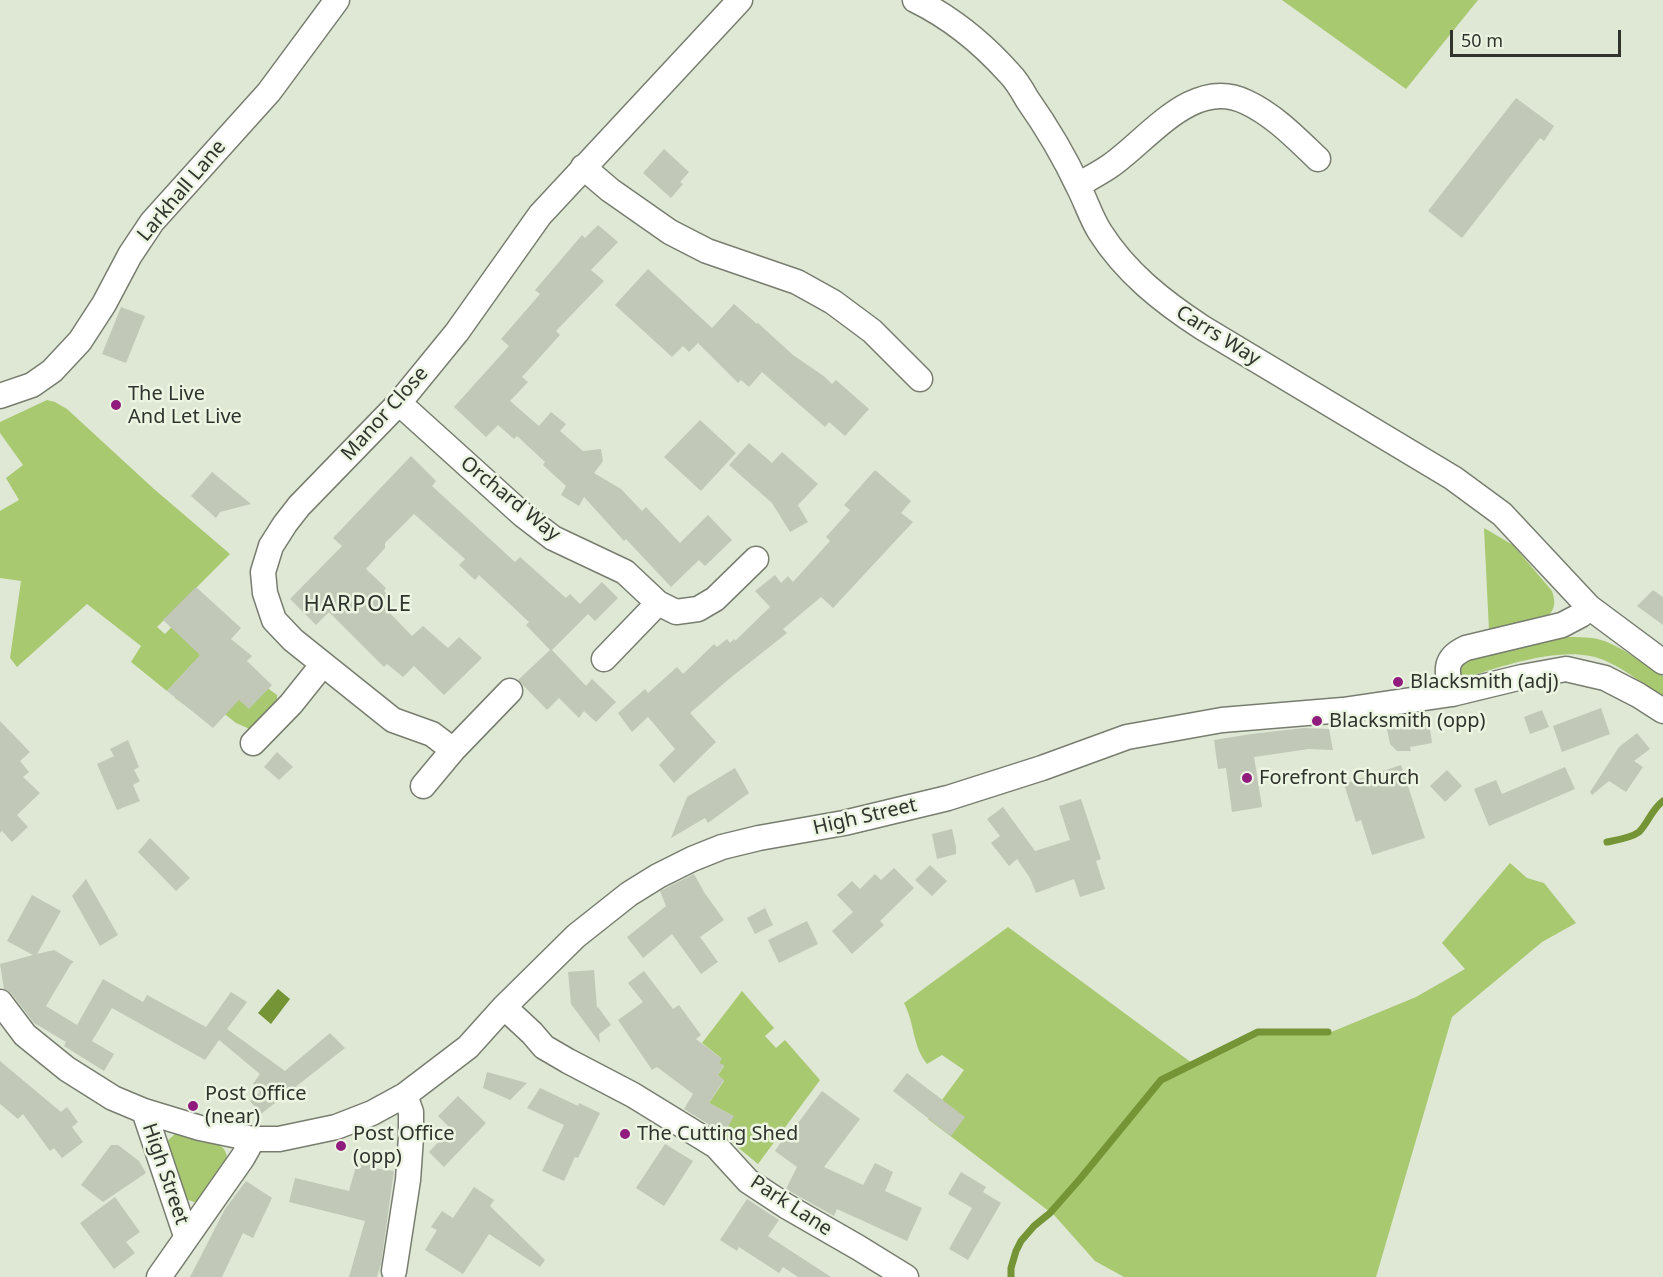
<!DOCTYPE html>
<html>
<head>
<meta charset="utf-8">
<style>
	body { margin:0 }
	#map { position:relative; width:1663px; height:1277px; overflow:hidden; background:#dfe7d5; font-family:"Noto Sans",sans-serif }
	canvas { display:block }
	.scale { position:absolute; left:1450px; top:30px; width:171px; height:27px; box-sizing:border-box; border:3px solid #31342d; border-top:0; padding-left:8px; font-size:18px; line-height:21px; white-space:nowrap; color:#31342d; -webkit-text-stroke:4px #ecf4e2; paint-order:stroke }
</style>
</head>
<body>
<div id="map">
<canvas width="1663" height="1277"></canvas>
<div class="scale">50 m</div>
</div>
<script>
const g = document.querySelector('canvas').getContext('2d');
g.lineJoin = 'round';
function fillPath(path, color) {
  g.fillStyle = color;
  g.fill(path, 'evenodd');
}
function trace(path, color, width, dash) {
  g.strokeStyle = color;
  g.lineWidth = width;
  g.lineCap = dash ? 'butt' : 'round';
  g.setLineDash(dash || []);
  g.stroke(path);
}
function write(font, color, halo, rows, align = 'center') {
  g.font = font + ' "Noto Sans",sans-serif';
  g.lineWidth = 5;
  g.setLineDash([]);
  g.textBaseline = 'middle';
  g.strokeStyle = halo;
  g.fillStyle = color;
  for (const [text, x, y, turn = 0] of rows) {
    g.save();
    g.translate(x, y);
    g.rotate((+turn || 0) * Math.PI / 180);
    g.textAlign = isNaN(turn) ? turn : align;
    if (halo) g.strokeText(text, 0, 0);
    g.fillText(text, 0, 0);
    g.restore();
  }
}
const green = new Path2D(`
	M1282,0H1478L1406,89Z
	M47,400L55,402L67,409L154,489L230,554L157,627L165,634L177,621L277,695V707L252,730L236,723L197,692L185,705L175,698L201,671L193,663L167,691L131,662L141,646L87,604L17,667L10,658L21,581L0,578V511L19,500L6,478L23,465L0,433V422Z
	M1484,528L1513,545L1552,591C1555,600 1556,607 1549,615L1489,631Z
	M1568,637C1576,637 1584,637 1592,638C1616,641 1643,664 1663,676V697C1645,685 1627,671 1608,662C1568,642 1505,666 1464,678L1458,675L1456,663L1520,644Z
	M1510,863L1527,878L1544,883L1576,923L1542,942L1452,1017L1376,1277H1124L1095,1261L1054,1215L928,1119L964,1070L942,1055L927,1064C912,1046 915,1024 904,1003L1008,927L1196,1066L1260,1035L1329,1033L1416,997L1465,969L1442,943Z
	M742,991L774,1028L765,1036L776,1048L785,1040L820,1080L758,1164L723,1135L733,1116L709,1103L724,1081L718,1075L724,1066L719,1063L721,1058L702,1043Z
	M175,1134C186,1135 216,1140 223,1148C227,1153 227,1157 227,1162L199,1201L194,1202L186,1199L166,1142Z`);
const water = new Path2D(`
	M278,989L290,999L271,1024L258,1013Z`);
const stream = new Path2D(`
	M1607,842C1617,840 1631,838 1639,832C1648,823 1652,809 1663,801
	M1011,1277V1268L1016,1251L1021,1241L1034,1226L1050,1213L1080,1179L1161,1080L1258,1032H1328`);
const building = new Path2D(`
	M1516,98L1554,126L1544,141L1540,138L1462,238L1428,211Z
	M664,149L689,172L680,182L683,184L671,198L643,173Z
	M598,225L618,242L591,270L604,281L556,331L560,335L522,377L528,382L510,401L539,426L551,412L566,424L560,431L583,451L601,449L603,461L594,473L621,489L642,511L646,507L680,543L708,515L732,540L705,566L699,560L671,587L626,539L624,541L584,497L579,506L561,495L566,486L543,465L545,462L517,436L514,439L498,425L486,437L454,407L509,346L501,339L540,294L535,290L582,235L585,238Z
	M648,269L712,328L734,304L757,324L758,323L793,355L825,377L832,384L836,380L869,409L845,436L829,422L825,427L762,372L749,387L741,380L738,383L698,343L689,352L683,346L672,357L615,305Z
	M121,307L145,316L126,363L102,354Z
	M700,420L736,453L701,491L664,457Z
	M749,443L772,463L782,452L818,484L798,505L808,522L790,532L772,503L729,465Z
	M411,456L436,481L432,486L515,562L520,557L566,598L570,594L580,604L602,582L618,598L595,621L588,614L552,650L586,686L592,679L616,702L596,722L584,711L579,718L559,698L547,710L518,680L550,650L526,625L529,622L479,575L475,580L459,565L465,559L414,514L385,543V548L366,569L386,588L384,591L393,600L385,608L412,636L423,626L448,648L459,637L482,658L444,695L414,666L403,677L387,664L384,667L329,612L316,625L290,599L342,546L333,538Z
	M875,470L911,501L901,513L913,522L833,608L821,597L783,629L787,633L729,679L690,713L716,742L674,783L659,765L675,749L648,717L632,732L618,713L645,689L648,693L677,667L683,674L714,644L717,647L727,639L730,643L734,639L735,641L770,607L755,591L775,575L781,583L788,576L793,582L830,541L826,537L850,510L844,505Z
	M212,472L251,504L220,512L216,518L191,496Z
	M196,587L241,628L231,639L252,656L247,661L272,685L249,709L239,700L213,728L167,691L200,655L163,620Z
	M1653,590L1663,597V625L1637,606Z
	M1601,708L1610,734L1562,752L1553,726Z
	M1542,710L1549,727L1530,734L1524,717Z
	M0,721L30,752L20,761L29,772L23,777L40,793L17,815L28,827L12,842L2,831L0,833Z
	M1429,722L1432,743L1410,747L1411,751H1397L1390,744L1387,729Z
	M1304,728L1329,729L1333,750L1309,749L1254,757L1262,807L1232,812L1226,768L1218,769L1214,740L1251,734Z
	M1637,733L1650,749L1634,761L1643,767L1626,792L1609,781L1592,795L1590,792L1619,747Z
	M128,740L139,767L134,770L140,781L133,785L140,801L117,810L97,764L114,756L110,749Z
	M277,752L293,767L279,780L264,767Z
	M1401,765L1425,838L1372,855L1361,820L1356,822L1344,784Z
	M1565,767L1575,789L1489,826L1474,789L1496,780L1502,794Z
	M735,768L749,793L708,823L705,818L671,838L687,797Z
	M1447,770L1462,786L1445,802L1430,786Z
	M1081,799L1101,859L1096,861L1105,889L1080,897L1074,879L1036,893L1030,878L1017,859L1009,866L991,843L1000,836L987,819L1003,807L1035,851L1070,840L1059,806Z
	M952,829L956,847V854L937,859L932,834Z
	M150,838L190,878L176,891L138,852Z
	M930,865L947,881L932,896L915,880Z
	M894,868L914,888L880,921L884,925L852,954L832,931L853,912L837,895L852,881L860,889L875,874L881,880Z
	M694,874L704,892L724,920L700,937L718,962L701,974L672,934L643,958L627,937L666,906L660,891Z
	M86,879L118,935L100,946L72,896Z
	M32,895L61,911L37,954L54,950L74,962L71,964L46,1006L77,1025L103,979L143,1002L147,995L206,1027L231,992L247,1002L227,1029L285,1071L330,1033L345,1048L261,1114L250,1101L260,1092L253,1084L260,1074L219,1040L205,1060L112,1008L92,1041L114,1054L104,1071L64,1046L66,1042L34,1023L11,993L4,989L0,964L33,955L7,941Z
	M765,908L773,925L755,934L747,918Z
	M807,921L818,944L779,963L768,940Z
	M594,970L597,1008L598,1007L611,1025L599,1034L600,1043L571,1004L568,972Z
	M644,971L673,1009L679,1005L701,1035L696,1039L722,1059L719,1063L724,1065L718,1075L724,1080L709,1103L734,1116L724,1134L684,1109L693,1094L657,1067L652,1070L618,1020L643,1002L628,983Z
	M0,1061L61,1112L67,1107L78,1122L72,1127L83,1142L62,1158L54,1148L50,1151L23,1114L18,1119L0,1104Z
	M487,1072L527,1083L510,1100L483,1088Z
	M907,1073L965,1117L951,1136L893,1091Z
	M540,1088L578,1106L579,1103L600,1113L578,1158L575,1157L564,1181L542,1171L564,1125L527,1108Z
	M822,1091L860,1119L824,1167L863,1185L875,1163L893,1172L885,1191L922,1208L907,1241L837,1209L834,1216L786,1189L797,1167L775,1151L787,1133L789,1135Z
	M458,1096L486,1123L444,1167L429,1152L451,1129L438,1116Z
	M665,1144L693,1161L664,1206L636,1188Z
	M111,1145H118L139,1161L146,1173L103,1202L81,1185Z
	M358,1159L373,1164L374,1168L394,1171L381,1264L377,1277H349L365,1221L289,1202L295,1178L349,1191Z
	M961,1172L986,1187L983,1192L1001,1203L968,1260L949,1249L972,1208L948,1194Z
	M246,1181L272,1198L253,1238L243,1233L222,1277H190L225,1209Z
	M474,1187L494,1200L490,1206L545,1260L540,1267L489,1234L463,1274L425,1250L437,1230L431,1227L442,1211L453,1218Z
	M115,1197L140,1232L126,1242L135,1253L114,1269L80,1223Z
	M747,1199L779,1220L768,1236L831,1277H798L783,1267L779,1273L739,1247L737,1251L720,1240Z`);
const minor = new Path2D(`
	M915,0C950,17 983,44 1009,73C1016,80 1022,90 1027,99C1046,126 1064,156 1078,186C1086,201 1091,218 1100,232C1126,273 1163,302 1203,328L1453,478L1502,514L1589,607L1663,662
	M583,167L610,190L670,232L707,251L797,282L833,302L872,331L920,379
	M1078,185C1088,179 1100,173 1110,166C1148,140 1193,76 1246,102C1274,115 1296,138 1318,159
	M0,396L32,385L52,371L80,341L104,304L130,255L152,222L269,92L337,0
	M399,403L523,515L553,538L625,572L658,603
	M604,659L658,603L676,612L698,609L715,599L756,559
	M1452,694C1447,672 1442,659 1466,648L1562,625L1581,615L1589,607
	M253,743L291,704L323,664
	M453,750L432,734L393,720L293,640L274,620L265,593L263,572L271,546L285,524L299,506L399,403L457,332L540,215L740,0
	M423,786L453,750L510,691
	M0,1002L25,1035L67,1069L113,1098L144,1111L200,1128L253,1139H279L336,1127L372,1113L405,1095L468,1047L504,1007L576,936L629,894L658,876L692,859L722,847L759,838L844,823L948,798L1042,768L1127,737L1222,720L1343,710L1452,694L1522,677L1566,669L1605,678L1638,695L1663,711
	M504,1007L532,1033L544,1047L568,1061L633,1095L716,1146L748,1181L786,1206L859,1248L906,1277
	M144,1111L186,1236
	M394,1271L408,1180L411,1137V1112L405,1095
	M159,1277L243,1157L253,1139`);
const markers = [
	[116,405,6,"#901d7e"],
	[1398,682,6,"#901d7e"],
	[1317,721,6,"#901d7e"],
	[1247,778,6,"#901d7e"],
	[193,1106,6,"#901d7e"],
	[625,1134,6,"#901d7e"],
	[341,1146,6,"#901d7e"]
];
const streetNames = [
	["Larkhall Lane",182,191,-50],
	["Carrs Way",1218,336,32],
	["Manor Close",385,414,-48],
	["Orchard Way",510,499,39],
	["High Street",865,817,-13],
	["High Street",165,1174,71],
	["Park Lane",791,1206,33]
];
const poiNames = [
	["The Live",128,394],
	["And Let Live",128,417],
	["Blacksmith (adj)",1410,682],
	["Blacksmith (opp)",1329,721],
	["Forefront Church",1259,778],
	["Post Office",205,1094],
	["(near)",205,1117],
	["Post Office",353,1134],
	["(opp)",353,1157],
	["The Cutting Shed",637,1134]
];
const quarterNames = [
	["HARPOLE",358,605]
];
fillPath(green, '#a8c970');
fillPath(water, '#749435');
trace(stream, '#749435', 7);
fillPath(building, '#c1c8b7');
trace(minor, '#787e6f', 27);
trace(minor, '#fff', 24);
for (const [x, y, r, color] of markers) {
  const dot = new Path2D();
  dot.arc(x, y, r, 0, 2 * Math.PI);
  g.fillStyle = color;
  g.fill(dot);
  trace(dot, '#ecf4e2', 2);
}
write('20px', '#31342d', '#ecf4e2', streetNames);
write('20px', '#31342d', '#ecf4e2', poiNames, 'left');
g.letterSpacing = '1.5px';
write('22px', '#31342d', '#ecf4e2', quarterNames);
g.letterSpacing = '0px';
</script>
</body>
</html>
